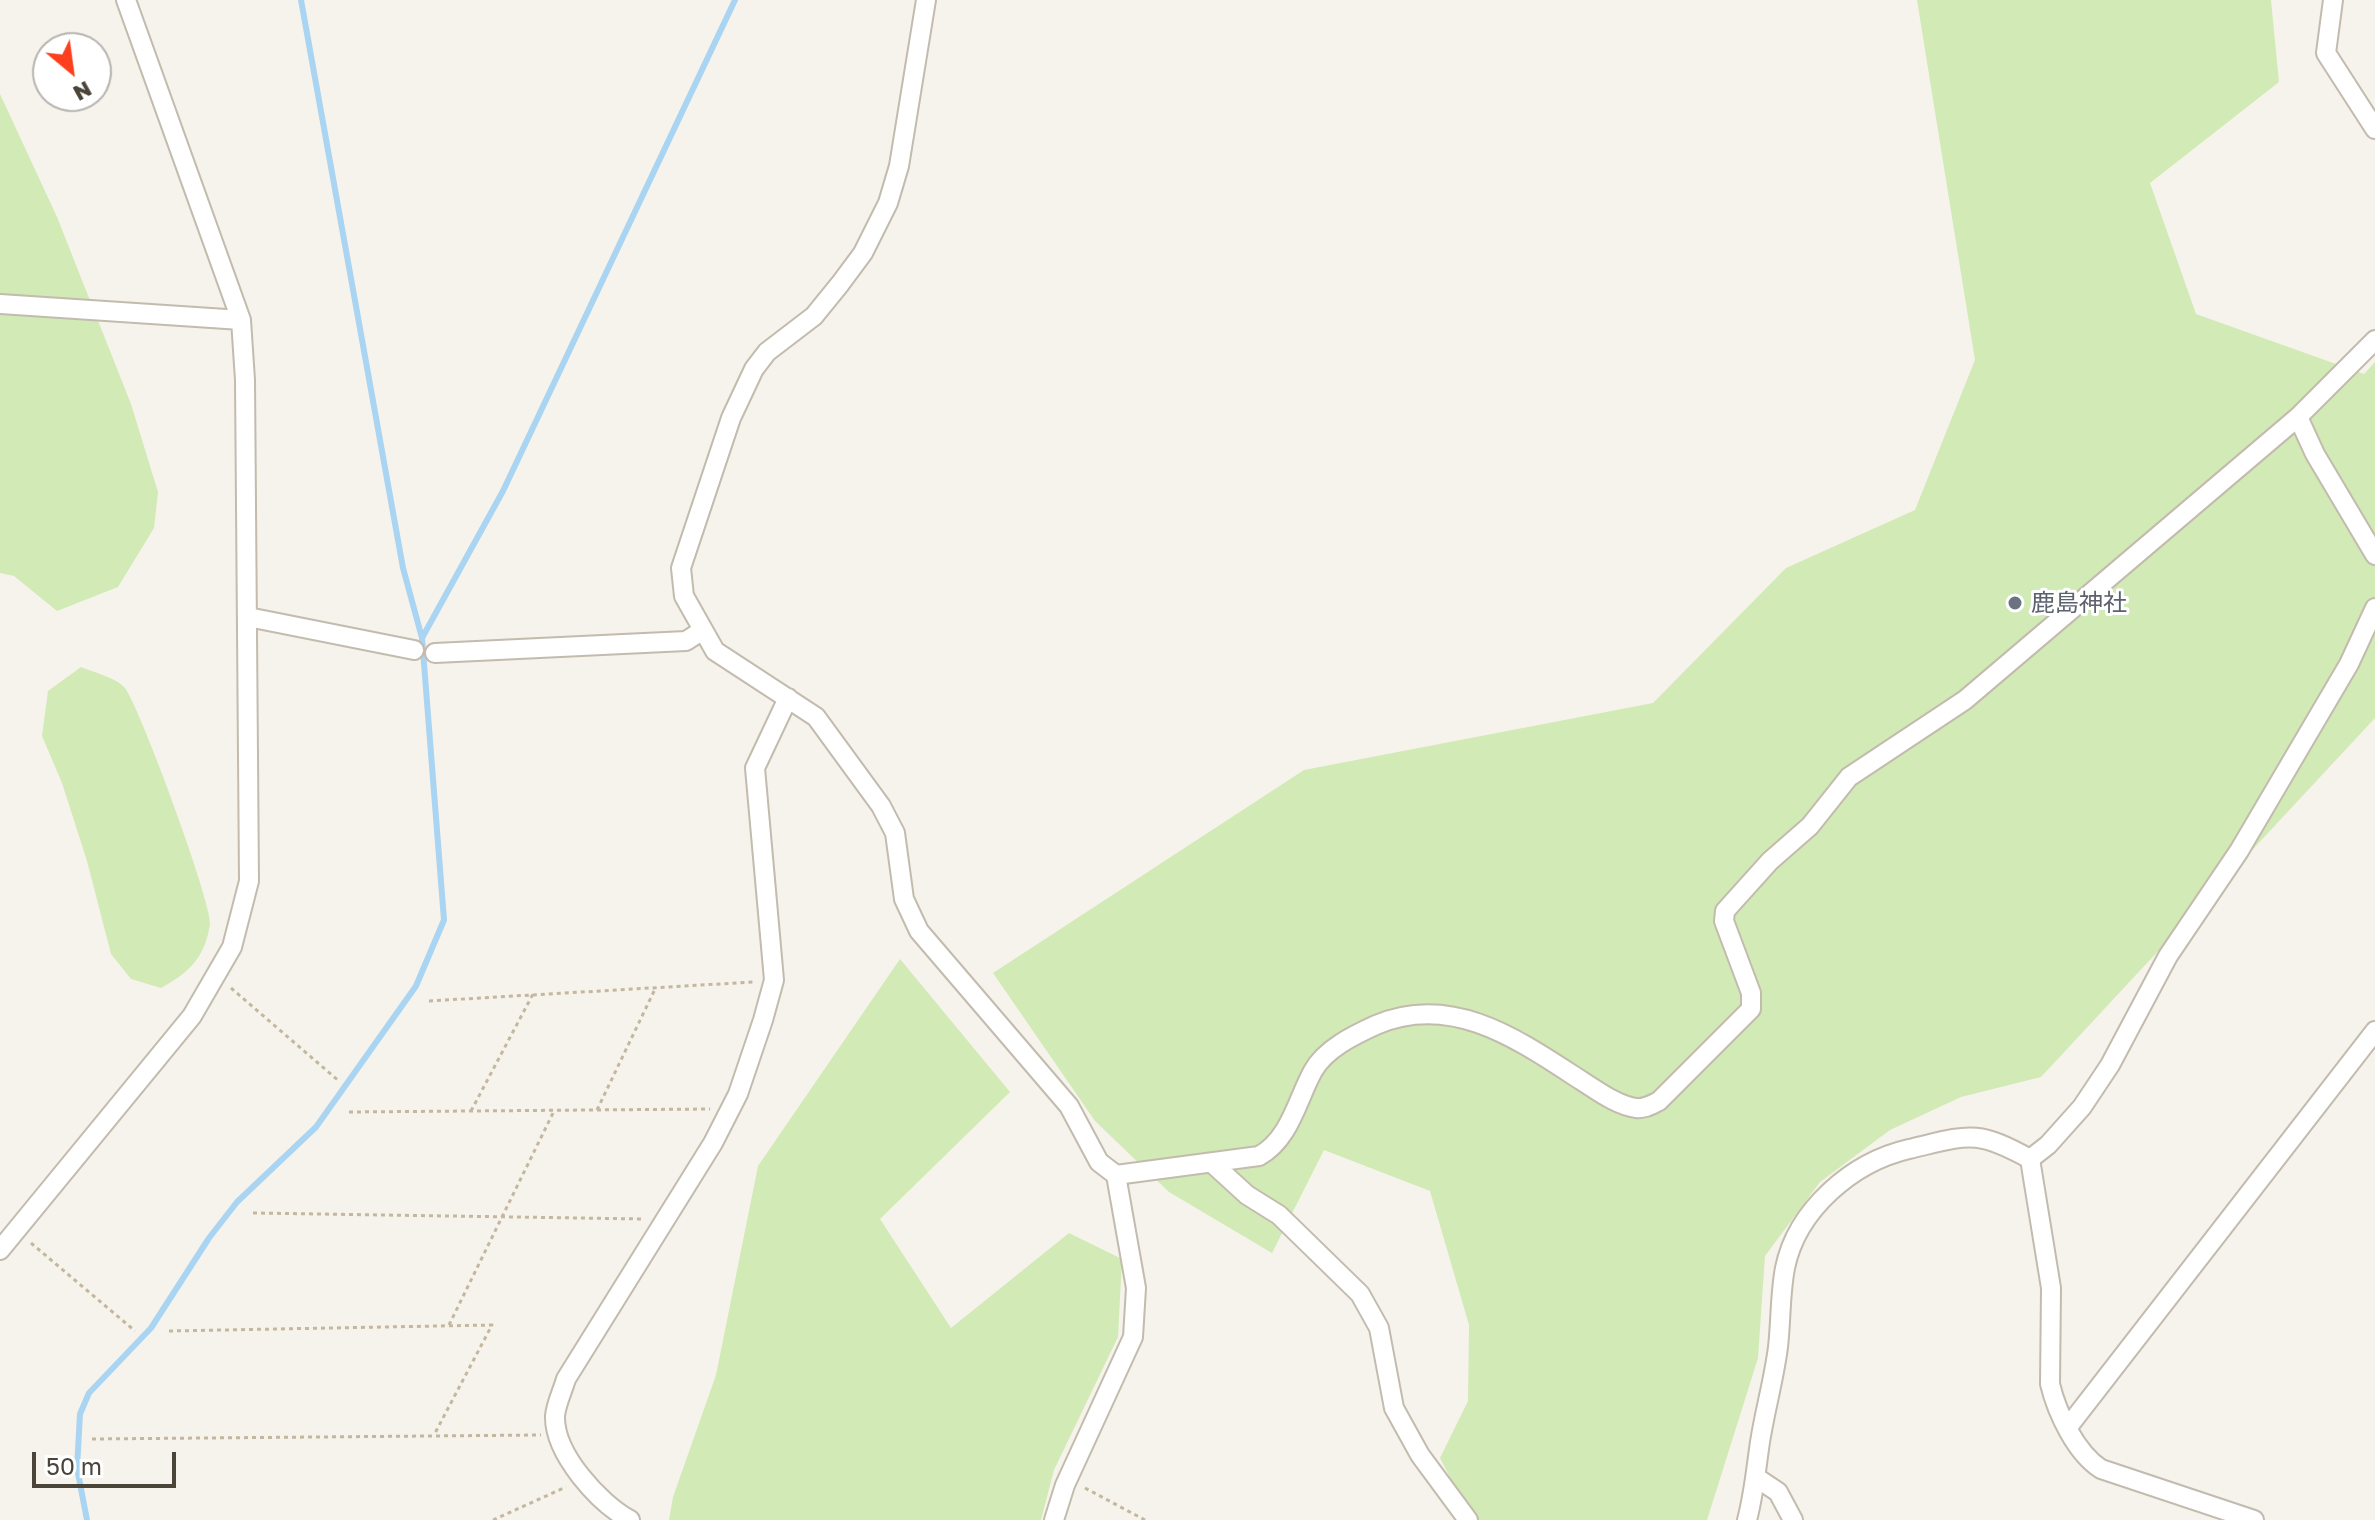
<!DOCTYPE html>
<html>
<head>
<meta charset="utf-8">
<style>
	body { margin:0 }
	#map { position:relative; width:2375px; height:1520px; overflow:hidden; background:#f6f3ec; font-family:"Golos Text",sans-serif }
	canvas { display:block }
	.north { position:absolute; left:32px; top:32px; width:80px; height:80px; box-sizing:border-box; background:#fff; border:2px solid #b7b4b0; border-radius:50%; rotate:151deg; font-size:22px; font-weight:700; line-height:32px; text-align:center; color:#4b4439 }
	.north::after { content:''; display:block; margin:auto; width:28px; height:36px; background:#fc3f1d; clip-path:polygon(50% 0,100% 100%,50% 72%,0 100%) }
	.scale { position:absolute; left:32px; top:1452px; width:144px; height:36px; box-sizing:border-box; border:4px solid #4b4439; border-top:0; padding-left:10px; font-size:24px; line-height:28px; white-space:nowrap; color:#4b4439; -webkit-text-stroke:6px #fff; paint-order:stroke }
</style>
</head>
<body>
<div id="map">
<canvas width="2375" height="1520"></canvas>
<div class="north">N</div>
<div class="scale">50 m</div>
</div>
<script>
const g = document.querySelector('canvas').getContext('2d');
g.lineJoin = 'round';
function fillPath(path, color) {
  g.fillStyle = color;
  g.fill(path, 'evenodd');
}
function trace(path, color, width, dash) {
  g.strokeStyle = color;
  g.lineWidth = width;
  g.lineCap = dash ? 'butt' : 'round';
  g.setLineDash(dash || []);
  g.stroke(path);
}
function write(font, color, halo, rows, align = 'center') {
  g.font = font + ' "Golos Text","Noto Sans JP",sans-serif';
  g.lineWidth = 6;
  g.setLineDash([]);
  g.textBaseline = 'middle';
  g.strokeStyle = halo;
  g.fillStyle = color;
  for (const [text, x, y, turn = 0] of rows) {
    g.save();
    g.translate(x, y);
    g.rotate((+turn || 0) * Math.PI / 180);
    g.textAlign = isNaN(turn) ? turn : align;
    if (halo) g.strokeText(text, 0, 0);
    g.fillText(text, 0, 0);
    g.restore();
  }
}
const green = new Path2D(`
	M1917,0H2271L2279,82L2150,183L2196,314L2364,374L2375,362V718L2041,1077L1961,1097L1890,1130L1820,1182L1765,1256L1758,1358L1707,1520H1472L1440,1458L1468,1401L1469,1325L1430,1191L1324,1150L1272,1253L1169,1192L1095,1121L993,973L1304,770L1653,703L1786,568L1915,510L1975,360Z
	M0,94L57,217L131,404L158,492L154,528L118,587L57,611L14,576L0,573Z
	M81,667C93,672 117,678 125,688C140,708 212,903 210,924C205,957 190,972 161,988L131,979L111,954L87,861L62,783L42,736L48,691Z
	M900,959L1010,1092L880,1219L951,1328L1069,1233L1122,1259L1118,1337L1054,1470L1041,1520H669L673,1497L716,1375L758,1166Z`);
const stream = new Path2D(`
	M422,638L503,491L735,0
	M87,1520L77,1468L80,1414L89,1393L151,1328L209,1238L237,1202L316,1127L416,986L444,920L422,638L403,568L301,0`);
const path = new Path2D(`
	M231,988L340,1082
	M429,1001L753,982
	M597,1110L656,987
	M471,1111L533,994
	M349,1112L710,1109
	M253,1213L645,1219
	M31,1243L135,1331
	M449,1325L554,1111
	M169,1331L492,1325L434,1435
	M92,1439L541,1435
	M1085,1488L1145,1520
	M493,1520L566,1487`);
const street = new Path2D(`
	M926,0L899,166L888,203L863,253L840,284L814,316L767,352L754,369L731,418L681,568L684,596L715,651L816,717L881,806L895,833L904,899L919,931L1069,1106L1099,1162L1116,1175L1136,1288L1133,1337L1065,1485L1054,1520
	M2333,0L2326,53L2375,129
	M0,304L241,320
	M2298,417L2315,454L2375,555
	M248,617L414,650
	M435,653L686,641L703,630
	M2030,1159L2048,1145L2082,1107L2110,1065L2168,956L2239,851L2349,664L2375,608
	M2030,1159L2051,1288L2050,1384C2057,1413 2076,1453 2101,1469L2254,1520
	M1212,1163L1247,1195L1279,1215L1360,1294L1379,1328L1394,1408L1420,1455L1468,1520
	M1116,1175L1259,1156C1290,1139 1297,1100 1313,1071C1325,1049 1354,1035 1376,1025C1453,992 1520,1041 1582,1081C1598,1091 1618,1106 1636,1108C1645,1109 1651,1105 1659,1101L1751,1009V993L1724,921L1725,911L1770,861L1810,826L1849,777L1965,700L2298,417L2375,340
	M0,1250L192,1016L232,947L249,881L245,380L241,320L126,0
	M2068,1427L2375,1031
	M1757,1478L1778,1492L1793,1520
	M630,1520C599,1503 554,1454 555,1416C556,1404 563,1390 566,1379L713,1143L738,1094L763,1020L774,980L755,768L788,698
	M1747,1520C1754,1494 1756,1469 1760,1442C1765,1410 1774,1379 1778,1347C1781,1321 1780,1294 1785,1268C1797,1209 1853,1162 1909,1149C1969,1135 1976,1129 2030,1159`);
const markers = [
	[2015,603,8,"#6b7280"]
];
const worshipNames = [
	["鹿島神社",2031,603]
];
fillPath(green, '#d2eab5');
trace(stream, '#a9d4f2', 6);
trace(street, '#c2bbae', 22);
trace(path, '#c4b79f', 3, [4, 4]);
trace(street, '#fff', 18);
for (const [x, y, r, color] of markers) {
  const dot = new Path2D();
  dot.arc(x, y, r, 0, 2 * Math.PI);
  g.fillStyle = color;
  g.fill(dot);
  trace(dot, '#fff', 3);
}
write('24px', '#5b616d', '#fff', worshipNames, 'left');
</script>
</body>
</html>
